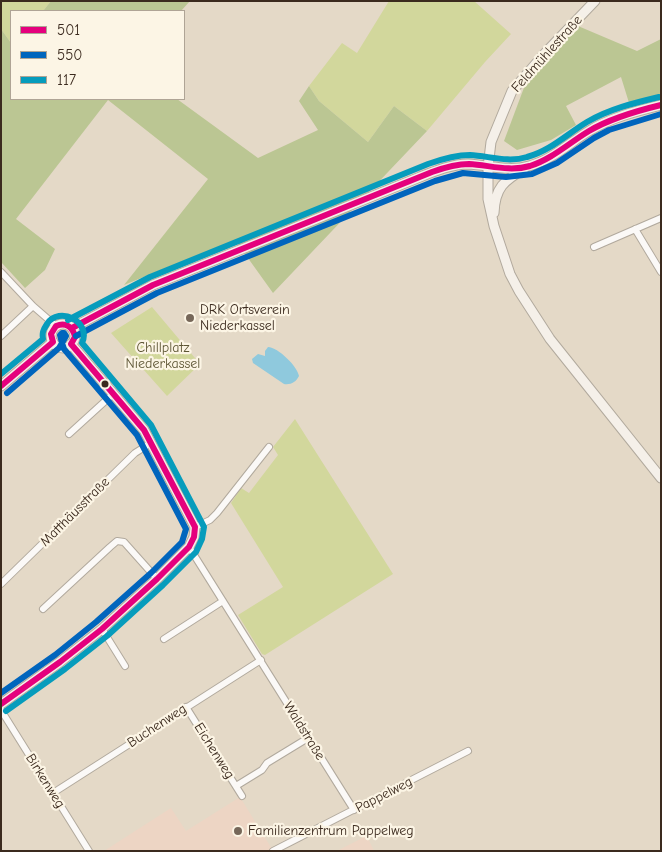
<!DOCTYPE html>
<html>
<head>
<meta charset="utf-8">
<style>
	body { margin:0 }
	#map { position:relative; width:662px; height:852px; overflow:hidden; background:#e4d9c7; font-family:"Comic Neue",sans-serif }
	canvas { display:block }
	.frame { position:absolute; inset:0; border:2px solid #3b2a1e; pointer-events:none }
	.legend { position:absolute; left:10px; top:10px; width:175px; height:90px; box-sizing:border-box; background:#fcf5e5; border:1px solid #afa495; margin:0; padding:6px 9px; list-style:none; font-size:15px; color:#3b2a1e }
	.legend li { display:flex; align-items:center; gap:10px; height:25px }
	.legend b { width:25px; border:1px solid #afa495 }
</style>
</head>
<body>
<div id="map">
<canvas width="662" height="852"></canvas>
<div class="frame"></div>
<ul class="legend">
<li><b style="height:6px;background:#e5007d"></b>501</li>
<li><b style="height:6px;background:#0065bd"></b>550</li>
<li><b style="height:6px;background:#069cbc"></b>117</li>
</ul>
</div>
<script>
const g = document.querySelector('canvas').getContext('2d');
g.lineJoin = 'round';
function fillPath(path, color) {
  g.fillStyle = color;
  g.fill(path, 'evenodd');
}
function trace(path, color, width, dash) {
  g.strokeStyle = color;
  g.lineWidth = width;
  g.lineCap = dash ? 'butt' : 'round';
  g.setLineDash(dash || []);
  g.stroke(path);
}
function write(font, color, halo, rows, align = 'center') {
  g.font = font + ' "Comic Neue",sans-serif';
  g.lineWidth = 4.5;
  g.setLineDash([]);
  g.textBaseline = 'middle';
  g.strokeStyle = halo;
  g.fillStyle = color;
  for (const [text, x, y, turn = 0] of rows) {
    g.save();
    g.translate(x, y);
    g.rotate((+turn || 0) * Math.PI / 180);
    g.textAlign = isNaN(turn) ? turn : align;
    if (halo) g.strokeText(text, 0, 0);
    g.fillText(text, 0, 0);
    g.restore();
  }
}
const built = new Path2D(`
	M240,797L272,849L268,851H104L171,808L186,831Z
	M367,836L374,851H337L366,836Z`);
const green = new Path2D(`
	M1,1H51L43,11H11V43L1,29Z
	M389,1H474L511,34L485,62L427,131L394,106L368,142L319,101L309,86L342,43L357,53Z
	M152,307L200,364L167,396L111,333Z
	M295,419L393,574L265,655L262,654L238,615L283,587L231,503L241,488L249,493L278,455L273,447Z`);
const forest = new Path2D(`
	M51,1H190L181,11H43Z
	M578,26L637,51L661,39V99L630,106L621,77L566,106L576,125L551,140L517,150L504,141L525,85Z
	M1,29L11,43V99H177L258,158L318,130L299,101L309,86L319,101L368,142L394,106L427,131L273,293L235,240L124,285L208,179L108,100L16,219L55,249L45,270L25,288L1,262Z`);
const water = new Path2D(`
	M268,347C278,347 298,367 299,376C296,382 291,385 284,384L253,363L252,359L258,354L265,356V351Z`);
const street = new Path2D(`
	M635,229L661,272
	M594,247L661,218
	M1,272L33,306L56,326
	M1,336L33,306
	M69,434L113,394
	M195,527L210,520L217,513L269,447
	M189,547L354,810
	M1,584L135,453L151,443
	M43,609L110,547L117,541L124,542L157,579
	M102,629L125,666
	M164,639L223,601
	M186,707L242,796
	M1,710L89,851
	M236,786L262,770L267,763L308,738
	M53,793L261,660
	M273,851L468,751`);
const secondary = new Path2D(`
	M595,1L546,52L512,91L491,142L488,167V199L494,226L510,274L519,291L550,339L661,478
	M494,213C495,187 504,181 525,168
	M51 336a12 12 0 1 1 24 0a12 12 0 1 1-24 0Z
	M72,328L153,285L420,177C435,171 452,164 468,164C489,165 509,172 529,166C552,160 569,143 589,131C610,118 636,111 661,105
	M1,386L53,342
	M1,704L60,662L102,629L157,579L189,547L194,537L195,527L144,430L71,344`);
const bus1 = new Path2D(`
	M72,328L153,285L432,172C443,168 456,164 469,164C489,165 509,172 530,166C552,159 569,143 589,131C611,118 636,111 661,105
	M1,386L53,342L51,334L56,326C66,322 73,327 75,337L71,344L144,430L195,527L194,537L189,547L157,579L102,629L60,662L1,704`);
const bus2 = new Path2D(`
	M76,336L157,293L435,181L463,173L506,177L532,174L557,163L594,138L609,130L661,114
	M1,693L55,655L96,622L151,573L182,542L186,529L137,435L64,349L62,343L66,336L64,333H62L60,335L62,343L59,348L7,393`);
const bus3 = new Path2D(`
	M68,320L150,277L428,164C442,159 455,155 470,155C489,156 508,163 527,157C550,151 567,134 587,122C609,109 634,103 659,97
	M1,374L43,339C42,333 43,330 47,324C59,305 92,322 82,343L151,425L204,527L202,539L196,552L163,585L107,636L65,669L6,711`);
const markers = [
	[190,318,5,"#766759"],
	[105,384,4.5,"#3b2a1e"],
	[238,831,5,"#766759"]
];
const streetNames = [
	["Feldmühlestraße",547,54,-48],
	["Matthäusstraße",75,512,-45],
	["Buchenweg",157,726,-33],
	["Waldstraße",304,731,58],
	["Eichenweg",214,751,58],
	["Birkenweg",45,781,58],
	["Pappelweg",384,795,-27]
];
const poiNames = [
	["DRK Ortsverein",200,310],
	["Niederkassel",200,326],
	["Familienzentrum Pappelweg",248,831]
];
const parkNames = [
	["Chillplatz",163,348],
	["Niederkassel",163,364]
];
fillPath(built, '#edd5c4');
fillPath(green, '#d2d79c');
fillPath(forest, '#bbc693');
fillPath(water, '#8fc9dd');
trace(street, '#b1a99d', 8);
trace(secondary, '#b1a99d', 11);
trace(street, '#fbf9f7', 6);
trace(secondary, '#f5f0e9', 9);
trace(bus1, '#e5007d', 6);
trace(bus2, '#0065bd', 6);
trace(bus3, '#069cbc', 6);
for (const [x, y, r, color] of markers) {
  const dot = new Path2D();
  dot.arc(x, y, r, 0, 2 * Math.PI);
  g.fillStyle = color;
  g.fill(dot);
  trace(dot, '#fcf5e5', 2);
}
write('14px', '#3b2a1e', '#fcf5e5', streetNames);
write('14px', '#3b2a1e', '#fcf5e5', poiNames, 'left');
write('14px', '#5d5534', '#fcf5e5', parkNames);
</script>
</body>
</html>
